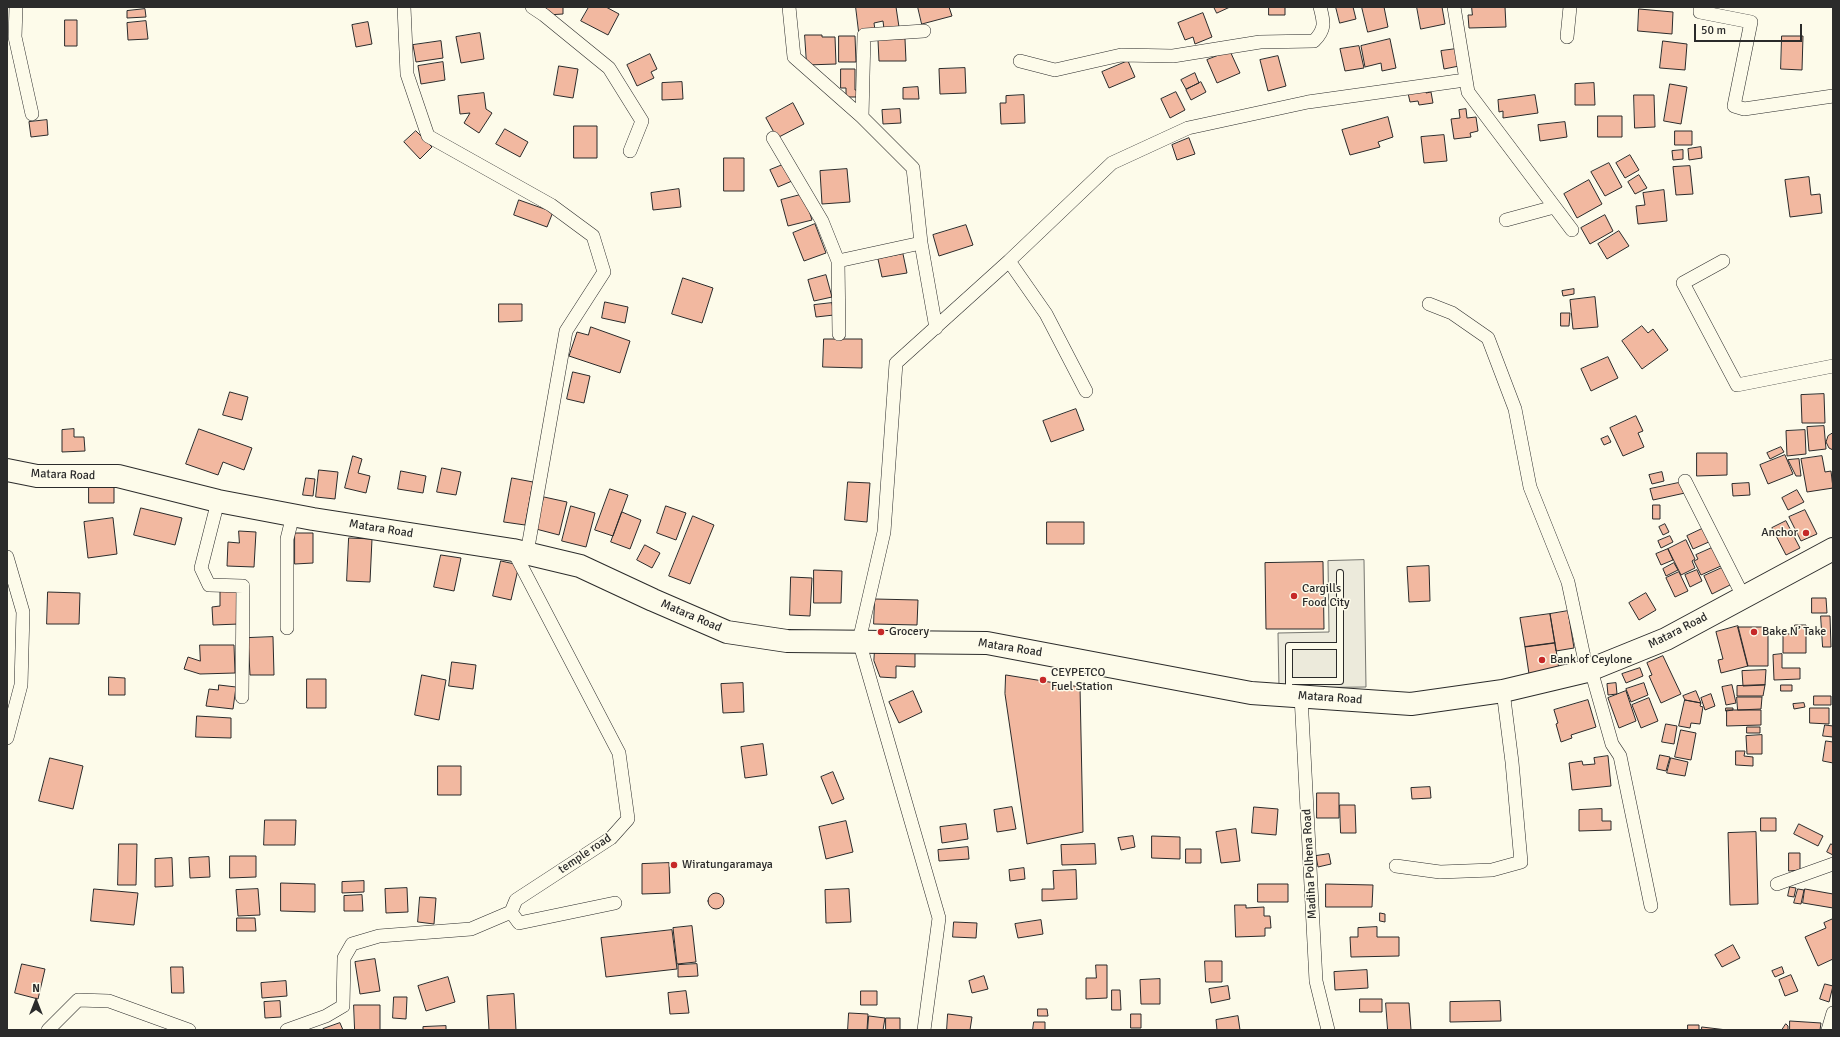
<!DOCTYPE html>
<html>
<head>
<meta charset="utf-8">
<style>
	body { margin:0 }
	#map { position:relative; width:1840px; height:1037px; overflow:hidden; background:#fdfbea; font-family:Signika,sans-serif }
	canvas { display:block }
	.frame { position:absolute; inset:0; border:8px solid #2b2b2b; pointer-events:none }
	.north { position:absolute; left:16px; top:981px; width:40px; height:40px; -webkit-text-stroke:3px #fdfbea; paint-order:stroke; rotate:0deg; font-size:11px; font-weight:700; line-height:16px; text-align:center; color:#2b2b2b }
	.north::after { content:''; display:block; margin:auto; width:14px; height:18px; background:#2b2b2b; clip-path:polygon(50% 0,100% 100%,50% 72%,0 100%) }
	.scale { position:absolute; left:1694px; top:24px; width:108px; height:18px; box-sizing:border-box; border:2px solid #2b2b2b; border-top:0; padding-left:5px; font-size:12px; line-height:14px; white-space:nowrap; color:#2b2b2b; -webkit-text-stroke:3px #fdfbea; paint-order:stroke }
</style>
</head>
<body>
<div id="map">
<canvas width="1840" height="1037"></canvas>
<div class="frame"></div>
<div class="north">N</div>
<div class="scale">50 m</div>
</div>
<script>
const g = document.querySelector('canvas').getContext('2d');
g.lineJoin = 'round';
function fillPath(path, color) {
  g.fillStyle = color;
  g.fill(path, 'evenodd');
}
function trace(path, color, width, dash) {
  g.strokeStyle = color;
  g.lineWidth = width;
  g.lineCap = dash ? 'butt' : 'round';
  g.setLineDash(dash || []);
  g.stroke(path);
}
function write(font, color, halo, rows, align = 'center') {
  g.font = font + ' Signika,sans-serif';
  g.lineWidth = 3;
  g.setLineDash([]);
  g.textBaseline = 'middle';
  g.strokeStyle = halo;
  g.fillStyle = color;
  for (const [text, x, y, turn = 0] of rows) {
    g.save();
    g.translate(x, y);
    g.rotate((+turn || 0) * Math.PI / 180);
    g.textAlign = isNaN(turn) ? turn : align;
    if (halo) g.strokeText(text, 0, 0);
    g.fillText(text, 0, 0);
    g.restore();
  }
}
const parking = new Path2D(`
	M1364,560L1366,687L1279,688L1278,633L1329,632L1328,561Z`);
const building = new Path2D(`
	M547,7H563V14L547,15Z
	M589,7H606L619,14L608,35L581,21Z
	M856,7H896L899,27L884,29L883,21L874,23L875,30L859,32Z
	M918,7H949L952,16L922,24Z
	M1214,7H1230L1217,13Z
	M1269,7H1285V15H1269Z
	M1336,7H1353L1356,19L1340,23Z
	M1362,7H1384L1388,27L1368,32Z
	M1417,7H1442L1445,24L1421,29Z
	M1472,7H1505L1506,27L1469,28L1468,15H1472Z
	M145,9L146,17L127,18V11Z
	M1639,9L1673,12L1672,34L1638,31Z
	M1203,13L1212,37L1195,44L1193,37L1185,40L1178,23Z
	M65,20H77V46H65Z
	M146,21L148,39L128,40L127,23Z
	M368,22L372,44L356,47L352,25Z
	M480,33L484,59L461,63L456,37Z
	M805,35H822V37H835L836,64L807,65Z
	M839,36H855L856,62H839Z
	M1782,36H1803L1802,70L1781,69Z
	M905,39L906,61H879L878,40Z
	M1390,39L1396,68L1382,71L1381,63L1365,67L1361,46Z
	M441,41L443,58L416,62L413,45Z
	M1663,41L1687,44L1685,70L1660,68Z
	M1359,46L1364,68L1345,71L1340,49Z
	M1456,49L1459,66L1444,69L1441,51Z
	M1230,51L1240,73L1217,83L1207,60Z
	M650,54L657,69L651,72L654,78L637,86L627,65Z
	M1278,56L1286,86L1268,91L1260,60Z
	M1128,61L1135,77L1109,88L1102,72Z
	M443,62L445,80L421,84L418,66Z
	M559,66L578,69L573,98L554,95Z
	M965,68L966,93L940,94L939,69Z
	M841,69H855V90H858V97H846V88H841Z
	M1195,73L1199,83L1186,89L1181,80Z
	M682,82L683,99L662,100V83Z
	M1201,82L1206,92L1191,100L1186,90Z
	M1594,83L1595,105H1575V84Z
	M1670,84L1687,87L1681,124L1664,121Z
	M918,87L919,99H903V88Z
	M1426,90V93L1431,92L1433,103L1419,105L1418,101L1410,102L1408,93Z
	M1176,92L1185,110L1170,118L1161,99Z
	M484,93L486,109L492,113L479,133L464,123L470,113L460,114L458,96Z
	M1024,95L1025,123L1001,124L1000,103H1006V96Z
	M1535,95L1538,113L1503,118V111L1499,112L1498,100Z
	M1634,95H1654L1655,127L1635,128Z
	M793,103L804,124L777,138L766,118Z
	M900,109L901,123L883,124L882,110Z
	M1466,109L1467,118L1476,117L1478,131L1470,133L1471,137L1454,139L1451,119L1460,118L1459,110Z
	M1598,116H1622V137H1598Z
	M1388,117L1393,137L1378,142L1380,147L1350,155L1342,130Z
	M47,120L48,135L31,137L29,122Z
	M1565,122L1567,137L1540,141L1538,125Z
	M574,126H597V158H574Z
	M505,129L528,142L520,157L496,144Z
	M416,131L432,147L420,159L404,142Z
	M1675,131H1692V145H1675Z
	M1444,135L1447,161L1424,163L1421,137Z
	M1189,138L1195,154L1177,160L1172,145Z
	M1701,147L1702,158L1689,160L1688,149Z
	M1683,150V159L1673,160L1672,151Z
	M1630,155L1639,170L1625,178L1616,163Z
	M724,158H744V191H724Z
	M1609,163L1622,187L1605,196L1591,172Z
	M785,164L792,181L778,187L770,170Z
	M1690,166L1693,194L1676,195L1673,167Z
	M847,169L850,202L822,204L820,171Z
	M1639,175L1647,188L1635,194L1628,182Z
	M1809,177L1811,195L1820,194L1822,213L1790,217L1785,180Z
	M1589,180L1602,204L1577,218L1564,194Z
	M679,189L681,207L653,210L651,193Z
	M1664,190L1667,221L1638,224L1636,206L1645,205L1643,193Z
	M804,194L812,220L788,226L781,200Z
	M519,200L553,212L547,227L514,215Z
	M1605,215L1613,231L1590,244L1581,228Z
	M815,224L826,253L804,261L793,233Z
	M966,225L973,245L939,256L933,235Z
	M1619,231L1629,246L1607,259L1598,244Z
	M903,254L907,273L882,277L878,259Z
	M826,275L832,297L814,301L808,280Z
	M683,278L713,288L702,323L672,314Z
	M1574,289V294L1563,296L1562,291Z
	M1595,297L1598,327L1573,329L1570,300Z
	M605,302L628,307L625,323L602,318Z
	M832,303L834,315L816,317L814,305Z
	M499,304H522V321L499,322Z
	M1561,313H1570L1569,326H1561Z
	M1642,326L1648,333L1653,329L1668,350L1642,369L1622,341Z
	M591,327L630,341L620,373L569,356L577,332L588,335Z
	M824,339H862V368L823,367Z
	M1608,357L1618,378L1591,391L1581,369Z
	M573,372L590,376L584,403L567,399Z
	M230,392L248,397L242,420L223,415Z
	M1824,394L1825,423H1802L1801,395Z
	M1076,409L1084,430L1051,442L1043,421Z
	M1636,416L1643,431L1638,433L1644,447L1623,456L1610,428Z
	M1824,426L1826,449L1809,451L1807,427Z
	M74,429V437H84L85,451L62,452V430Z
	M199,429L252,448L244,470L223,462L218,475L186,464Z
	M1805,430L1806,454L1787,456L1786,431Z
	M1833,433V450L1829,448L1826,442L1828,436Z
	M1608,436L1611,442L1604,445L1601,439Z
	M1781,447L1784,452L1770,459L1767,453Z
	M1697,453H1727V475L1697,476Z
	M1785,455L1793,474L1768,484L1760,465Z
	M353,456L362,459L358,473L370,476L366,493L345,488Z
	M1822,456L1825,472L1831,471L1833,488L1807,492L1801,459Z
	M1799,459L1801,476H1796L1788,460Z
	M442,468L461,472L456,495L437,492Z
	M319,470L338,472L335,499L316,497Z
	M401,471L426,476L423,493L398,489Z
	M1662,472L1664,481L1652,484L1649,475Z
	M306,478L315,479L313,496L303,495Z
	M512,478L533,482L525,525L504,522Z
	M89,482H114V503H89Z
	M848,482L870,483L867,522L845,520Z
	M1683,482L1685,493L1653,500L1650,489Z
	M1749,483L1750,495L1733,496L1732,484Z
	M610,489L628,495L613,536L595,530Z
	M1797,490L1804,502L1788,510L1782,498Z
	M544,497L567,502L559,535L536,529Z
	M1653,505H1660V519H1653Z
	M571,506L595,513L586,547L562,541Z
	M666,506L686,513L676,540L657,533Z
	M141,508L182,518L175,545L134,535Z
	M1805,510L1817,534L1801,541L1789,517Z
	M622,512L641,520L630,549L611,542Z
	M693,516L714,525L690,584L669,576Z
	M113,518L117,554L88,558L84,522Z
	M1786,521L1800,548L1786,555L1772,528Z
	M1047,522H1084V544H1047Z
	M1665,524L1669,532L1663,535L1659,527Z
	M1704,528L1711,541L1693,549L1687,536Z
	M239,531L256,532L254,567L227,566L228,542L239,543Z
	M295,533H313V563L295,564Z
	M1670,536L1673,542L1661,548L1658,541Z
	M349,538L372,539L370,582L347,581Z
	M1686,540L1695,559L1692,561L1695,568L1681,575L1668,549Z
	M645,545L660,553L652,568L637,560Z
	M1714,547L1723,565L1701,575L1694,561L1698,559L1696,555Z
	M1668,549L1673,560L1661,565L1656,554Z
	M441,555L461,558L454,591L434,587Z
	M501,561L519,565L511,600L493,596Z
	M1323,562L1324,629H1266L1265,563Z
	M1674,563L1678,570L1666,576L1663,569Z
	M1429,566L1430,601L1409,602L1407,567Z
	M1724,567L1732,584L1712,594L1704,576Z
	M814,570L842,571L841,603H814Z
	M1697,570L1702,581L1690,587L1685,575Z
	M1679,572L1688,591L1675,597L1666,578Z
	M791,577L812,578L810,616L790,615Z
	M238,591L239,624L213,625L212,607L220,606V592Z
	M48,592L80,593L79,624H47Z
	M1646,593L1656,610L1639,620L1629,603Z
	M1812,598H1826L1827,613H1812Z
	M875,599L918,600L917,625L874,624Z
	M1568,611L1574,648L1556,651L1550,614Z
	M1550,614L1555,643L1525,647L1520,618Z
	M1821,616H1830L1831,647H1823Z
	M1795,625H1806V653H1783V634H1795Z
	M1738,626L1748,666L1721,673L1718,660L1723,659L1716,632Z
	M1738,627H1768V666H1748Z
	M273,637L274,675H250L248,638Z
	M1555,643L1559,669L1529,674L1525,647Z
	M200,645H234L235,673L200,674L184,669L188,657L200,661Z
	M875,649L915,650V667L896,666V678L880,677L874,661Z
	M1782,654V668H1800V679L1774,680L1773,655Z
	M1663,656L1681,694L1661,703L1649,676L1652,675L1647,663Z
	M452,662L476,665L473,689L449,686Z
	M1640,668L1643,676L1626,683L1622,674Z
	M1766,670L1765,685L1743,686L1742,671Z
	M422,675L446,680L439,720L415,715Z
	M1006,675L1080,687L1083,832L1027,844L1005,694Z
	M109,677L125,678V695H109Z
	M307,679H326V708H307Z
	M743,683L744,712L723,713L721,684Z
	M1616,683L1617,694L1608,695L1607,684Z
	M1644,683L1648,695L1631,702L1626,689Z
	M219,685L236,687L233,709L206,706L209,689L218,690Z
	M1732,685L1736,703L1726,705L1722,687Z
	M1765,685L1763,696H1737V686Z
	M1781,685H1792V691H1781Z
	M913,691L922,712L899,723L889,702Z
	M1626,691L1636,721L1619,728L1608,698Z
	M1696,691L1701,703L1685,700L1683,696Z
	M1711,694L1715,706L1705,710L1701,698Z
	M1814,696H1831V705H1814Z
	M1737,697H1762L1761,709L1738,710Z
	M1649,698L1658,721L1641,728L1632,705Z
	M1588,700L1596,727L1571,735L1572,738L1561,742L1556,724L1558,723L1554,710Z
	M1685,700L1701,703L1700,706L1703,707L1700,724L1691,723L1690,728L1679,726Z
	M1804,703L1805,707L1794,709L1793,704Z
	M1726,708H1733V710L1726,711Z
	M1810,708H1829V724L1810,723Z
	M1727,710H1761V725L1727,726Z
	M197,716L231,718V738L196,737Z
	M1666,724L1677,726L1674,744L1662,742Z
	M1825,725L1833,726V737L1823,736Z
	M1747,727H1760V733H1747Z
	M1681,730L1696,733L1691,760L1675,757Z
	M1762,735V754H1747L1746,736Z
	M1826,741L1833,742V763L1823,761Z
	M763,744L767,775L745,778L741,747Z
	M1736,751H1745L1744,756L1753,757V766L1736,765Z
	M1660,755L1670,757L1666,771L1657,769Z
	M1608,756L1611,786L1572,790L1569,763L1582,761L1583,765L1595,764L1594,758Z
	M50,758L83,766L73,809L39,801Z
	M1671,758L1688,762L1685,776L1667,773Z
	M438,766H461V795H438Z
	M833,772L844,799L832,804L821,777Z
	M1430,787L1431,798L1412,799L1411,788Z
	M1317,793H1339V818H1317Z
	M1340,805H1355L1356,833H1341Z
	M1012,807L1016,829L997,832L994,810Z
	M1254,807L1278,809L1276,835L1252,833Z
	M1602,809V821H1611V830L1579,831V810Z
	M1761,818H1776V831H1761Z
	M265,820H296L295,845H264Z
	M846,821L853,852L826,859L819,827Z
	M966,824L968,839L942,843L940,827Z
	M1799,824L1823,836L1818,846L1794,834Z
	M1236,829L1240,861L1221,863L1216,832Z
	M1756,832L1758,904L1730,905L1728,833Z
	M1133,836L1135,847L1121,850L1118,838Z
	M1152,836L1180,837V859L1152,858Z
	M119,844H137L136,885H118Z
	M1095,844L1096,864L1062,865L1061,845Z
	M1831,844L1833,845V855L1827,852Z
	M968,847L969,859L939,861L938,850Z
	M1186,849H1201V863H1186Z
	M1789,853H1800V870L1789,871Z
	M1329,854L1331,864L1318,867L1316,856Z
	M230,856H256V877L230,878Z
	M209,857L210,877L190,878L189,858Z
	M172,858L173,886L155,887V859Z
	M669,863L670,893L642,894V864Z
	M1024,868L1025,879L1010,881L1009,870Z
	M1076,870L1077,899L1042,901V889H1054L1053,871Z
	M364,881V892L342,893V882Z
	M281,883L315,884V912L281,911Z
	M1258,884H1288V902H1258Z
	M1326,884L1373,885L1372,907H1326Z
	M1790,887L1796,888L1794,897L1788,896Z
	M407,888L408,912L386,913L385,889Z
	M94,889L138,893L134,925L91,921Z
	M258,889L260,915L238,916L236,890Z
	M849,889L851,922L826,923L825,890Z
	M1798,889L1804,890L1801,904L1794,903Z
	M1805,889L1833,894V908L1803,903Z
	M708 901a8 8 0 1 1 16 0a8 8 0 1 1-16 0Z
	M362,895L363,911H344V896Z
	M420,897L436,898L434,924L418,922Z
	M1235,905H1246V908L1264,907V916H1270L1271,928H1265V936L1236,937Z
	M1380,913L1385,914V922L1380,921Z
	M237,918H255L256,931H237Z
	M1833,919V959L1818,966L1805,937L1826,928L1824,923Z
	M1041,920L1043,934L1018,938L1015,924Z
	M954,922L977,923L976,938L953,937Z
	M692,926L696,962L677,964L673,928Z
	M1377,927V937H1399V956L1351,957L1350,937H1358V928Z
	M672,930L677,969L606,977L601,938Z
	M1733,945L1740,958L1722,967L1715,955Z
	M375,959L380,991L360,994L355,962Z
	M1205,961H1222V982H1206Z
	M22,964L45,969L38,999L15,993Z
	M697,964L698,976L678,977V965Z
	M1096,965H1107V998L1086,999V978H1096Z
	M171,967H183L184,993H172Z
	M1782,967L1784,973L1775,977L1772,971Z
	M1367,970L1368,988L1335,990L1334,972Z
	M1791,975L1798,991L1785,996L1779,980Z
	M984,976L988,989L972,993L969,981Z
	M448,977L455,1002L426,1011L418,986Z
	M1160,979V1004H1141L1140,980Z
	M286,981L287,996L262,998L261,983Z
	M1825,984L1833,986L1829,1002L1820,999Z
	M1228,986L1230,999L1211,1003L1209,989Z
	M1112,990H1120L1121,1010H1112Z
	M686,991L689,1013L670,1014L668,993Z
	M861,991H877V1005H861Z
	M514,994L516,1030H489L487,996Z
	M394,997H407L406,1019L393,1018Z
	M1360,999H1382V1012H1360Z
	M280,1001L281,1017L265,1018L264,1002Z
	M1500,1001L1501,1021L1450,1022V1002Z
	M1386,1003H1409L1411,1030H1388Z
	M354,1005H380V1030H355Z
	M1038,1009H1047L1048,1016H1038Z
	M849,1013L868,1014L867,1030H848Z
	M948,1014L972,1017L970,1030H947Z
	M1131,1014H1141V1028H1131Z
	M869,1016L885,1018L883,1030H868Z
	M1238,1016L1240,1030H1217L1216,1020Z
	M886,1018H900V1030H886Z
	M1790,1021L1821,1023L1820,1030H1790Z
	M1034,1022H1045V1030H1033Z
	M340,1023L343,1030H323V1029Z
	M1786,1024L1788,1026V1030H1782Z
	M1688,1025H1699V1030H1688Z
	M446,1026V1030H423V1027Z
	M1702,1027L1727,1030H1702Z`);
const service = new Path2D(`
	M1340,646V573
	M1289,681H1340V646H1289V692`);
const minor = new Path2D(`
	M16,7L15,37L32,114
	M404,7L407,74L428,136L551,205L593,236L604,272L566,331L527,553
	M532,7L544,15L609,68L642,121L630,151
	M789,7L794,57L862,117L913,168L921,243L936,328
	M1454,7L1468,92L1572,230
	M1700,7V12L1751,22L1734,106L1744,109L1833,96
	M1567,37L1570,7
	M1020,61L1055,70L1121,55L1173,56L1260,42L1314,41C1326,29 1324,22 1320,7
	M862,117L864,35L924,31
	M773,138L822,221L838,261L921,243
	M1506,220L1554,207
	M838,261L839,334
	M1009,261L1046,314L1086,391
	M1723,261L1683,283L1737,385L1833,366
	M1429,304L1452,313L1488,338L1515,409L1530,487L1568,582L1587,671
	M1685,481L1743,596
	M218,501L201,568L209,585L243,586L242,697
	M513,550L619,753L628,819L611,838L516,900L511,912L519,923L615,903
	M7,557L23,612L21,685L7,738
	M287,628V539L293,515
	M1591,670L1612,744L1620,756L1651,906
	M1301,696L1316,981L1328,1030
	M1396,866L1440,872L1492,870L1521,862L1512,762L1503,691
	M1777,884L1833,864
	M48,1030L78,1000L109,1001L189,1030
	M287,1030L326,1016L343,1006L344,958L352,944L379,936L471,929L511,912
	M924,1030L939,918L859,641L884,532L896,363L1009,261L1112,163L1188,128L1308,102L1465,80
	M1828,1030L1833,1013`);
const trunk = new Path2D(`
	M7,470L37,476H118L218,501L313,519L513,550L580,566L653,600L727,632L787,641L987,643L1251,693L1411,704L1503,691L1587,671L1666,639L1833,549`);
const markers = [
	[1806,533,4,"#c62828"],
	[1294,596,4,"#c62828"],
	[881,632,4,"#c62828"],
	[1754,632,4,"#c62828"],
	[1542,660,4,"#c62828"],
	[1043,680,4,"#c62828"],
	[674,865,4,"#c62828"]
];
const streetNames = [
	["Matara Road",63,475,2],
	["Matara Road",381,529,9],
	["Matara Road",691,616,23],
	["Matara Road",1678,631,-27],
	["Matara Road",1010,648,9],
	["Matara Road",1330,698,4],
	["temple road",585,854,-34],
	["Madiha Polhena Road",1310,864,-93]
];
const poiNames = [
	["Anchor",1798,533,"right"],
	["Cargills",1302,589],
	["Food City",1302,603],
	["Grocery",889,632],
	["Bake N’ Take",1762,632],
	["Bank of Ceylone",1550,660],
	["CEYPETCO",1051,673],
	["Fuel Station",1051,687],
	["Wiratungaramaya",682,865]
];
fillPath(parking, '#eceadb');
trace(parking, '#74746e', 1);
fillPath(building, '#f2b8a0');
trace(building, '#2b2b2b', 1);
trace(service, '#2b2b2b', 8);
trace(minor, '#2b2b2b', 14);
trace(trunk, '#2b2b2b', 24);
trace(service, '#fdfbea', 6);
trace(minor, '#fdfbea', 13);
trace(trunk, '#fdfbea', 22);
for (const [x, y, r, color] of markers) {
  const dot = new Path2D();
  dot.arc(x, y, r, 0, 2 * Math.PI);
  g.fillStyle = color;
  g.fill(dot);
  trace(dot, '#fdfbea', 1.5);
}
write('12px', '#2b2b2b', '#fdfbea', streetNames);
write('12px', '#2b2b2b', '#fdfbea', poiNames, 'left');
</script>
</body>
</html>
